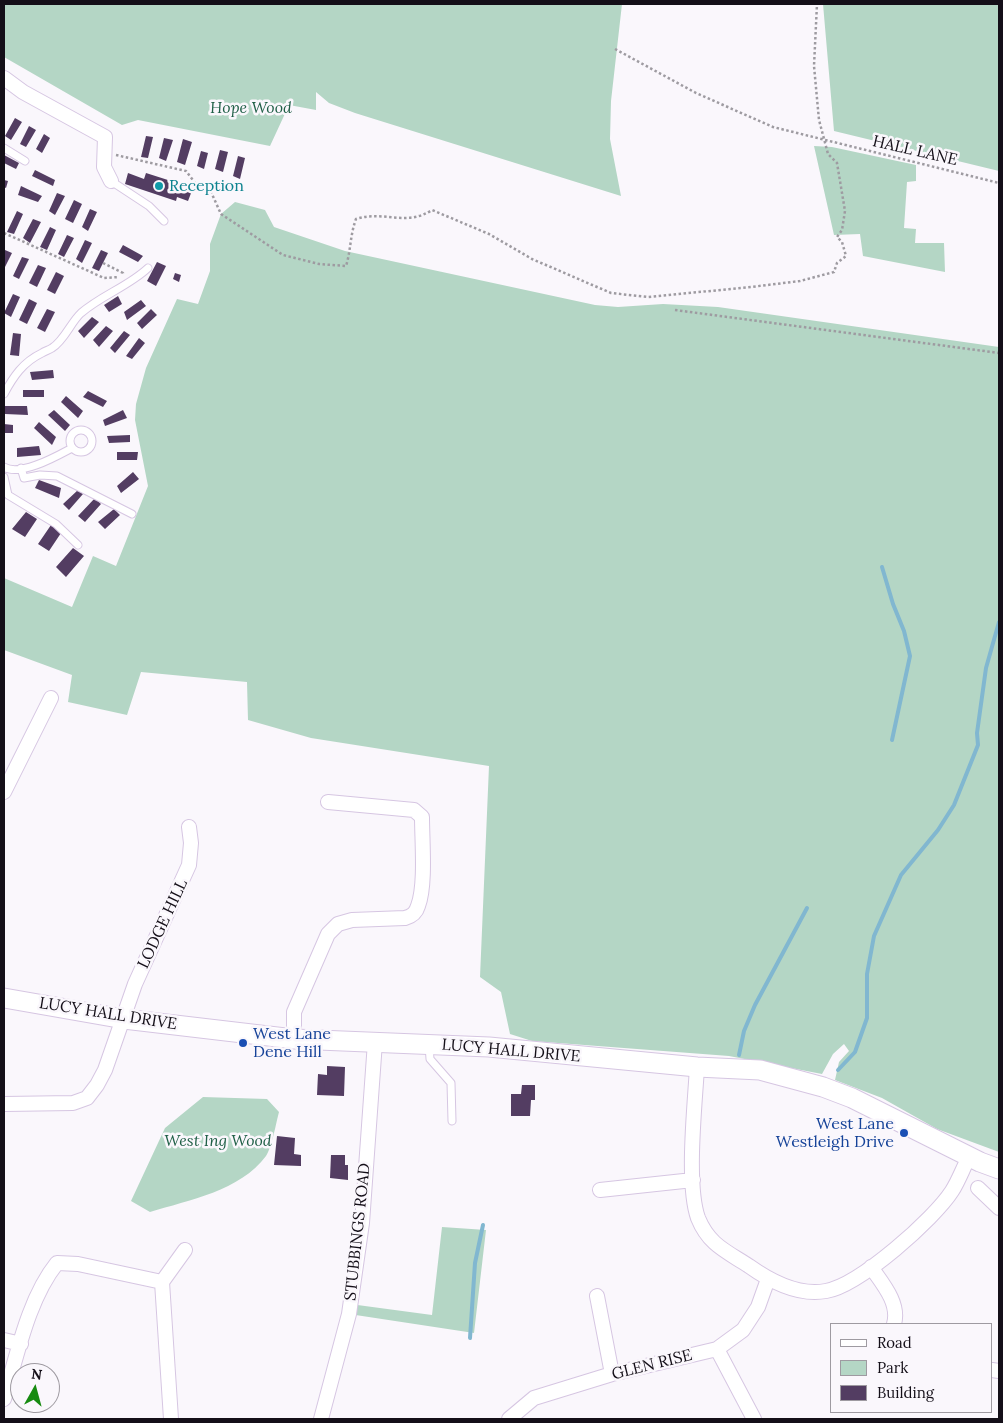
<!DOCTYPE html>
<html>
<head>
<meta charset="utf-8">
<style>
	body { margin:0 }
	#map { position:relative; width:1003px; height:1423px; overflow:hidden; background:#faf7fc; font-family:Lora,serif }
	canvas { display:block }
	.frame { position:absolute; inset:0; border:5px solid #140f18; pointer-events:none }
	.legend { position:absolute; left:830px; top:1323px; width:162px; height:90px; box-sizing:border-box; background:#faf7fc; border:1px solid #9e9aa1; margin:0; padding:6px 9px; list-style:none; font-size:15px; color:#140f18 }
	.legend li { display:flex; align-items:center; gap:10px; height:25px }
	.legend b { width:25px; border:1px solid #9e9aa1 }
	.north { position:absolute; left:10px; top:1363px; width:50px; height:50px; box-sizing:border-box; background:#faf7fc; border:1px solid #9e9aa1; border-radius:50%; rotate:7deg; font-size:14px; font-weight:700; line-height:20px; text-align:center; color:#140f18 }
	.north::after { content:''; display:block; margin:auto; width:18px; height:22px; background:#178b11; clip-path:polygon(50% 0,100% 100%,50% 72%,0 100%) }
</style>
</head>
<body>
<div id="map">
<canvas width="1003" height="1423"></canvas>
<div class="frame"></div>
<ul class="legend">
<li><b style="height:6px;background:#fff"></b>Road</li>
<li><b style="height:14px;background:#b4d6c5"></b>Park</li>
<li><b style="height:14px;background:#533d62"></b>Building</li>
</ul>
<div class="north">N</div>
</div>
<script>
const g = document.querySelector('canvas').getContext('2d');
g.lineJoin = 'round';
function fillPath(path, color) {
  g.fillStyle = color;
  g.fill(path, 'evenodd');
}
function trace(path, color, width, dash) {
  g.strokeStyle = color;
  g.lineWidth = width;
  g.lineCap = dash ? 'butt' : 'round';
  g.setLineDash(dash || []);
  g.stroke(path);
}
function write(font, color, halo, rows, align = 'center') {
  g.font = font + ' Lora,serif';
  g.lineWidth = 5;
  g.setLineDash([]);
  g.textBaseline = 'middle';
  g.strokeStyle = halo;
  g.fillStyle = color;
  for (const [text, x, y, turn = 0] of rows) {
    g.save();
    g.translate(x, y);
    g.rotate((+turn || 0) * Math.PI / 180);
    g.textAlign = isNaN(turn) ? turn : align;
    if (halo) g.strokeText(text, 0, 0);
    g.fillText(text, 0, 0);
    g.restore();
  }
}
const green = new Path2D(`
	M4,4H622L611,101L610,139L621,196L355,113L329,103L316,92V110L289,105L270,146L138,120L122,125L4,57Z
	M823,4H999V171L834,131Z
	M814,146L832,147L916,165V181L907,182L904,228L916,229L915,243H944L945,272L863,256L860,234L834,235Z
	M235,202L265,210L274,227L345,251L595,305L618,307L663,304L718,307L999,347V1152L937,1129L882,1098L835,1080L839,1062L849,1051L844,1044L833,1054L822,1074L729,1056L532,1041L510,1034L501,992L480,977L489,766L311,738L248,720L247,682L141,672L127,715L68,702L72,675L4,650V578L72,607L93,556L116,566L148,486L135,420L136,404L146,368L177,299L198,304L210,271V244L221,214Z
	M203,1097L267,1099L279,1112C276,1123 272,1147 266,1156C240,1191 189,1200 150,1212L131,1201L165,1128Z
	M442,1227L486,1230L474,1333L349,1314L350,1304L432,1315Z`);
const stream = new Path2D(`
	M882,567L893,604L904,631L910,656L892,740
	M739,1055L744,1031L755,1005L807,908
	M838,1070L855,1052L867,1018V974L874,936L901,875L938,830L954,805L978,745L977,733L986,668L999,622
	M470,1338L475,1263L483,1225`);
const building = new Path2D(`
	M15,118L22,122L11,140L5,136Z
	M29,126L36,130L26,147L20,144Z
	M44,134L50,138L42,153L36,149Z
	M146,136L153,137L148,158L141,157Z
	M164,138L173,140L166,161L159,158Z
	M183,139L192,142L185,165L177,162Z
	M220,150L228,152L223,172L215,169Z
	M201,151L208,153L204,169L197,166Z
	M4,155L19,163L16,169L4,163Z
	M238,156L245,158L240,179L233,176Z
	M35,170L55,180L53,186L32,176Z
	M128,173L144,179L146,173L193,188L188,201L177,197L176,201L125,184Z
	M4,180L8,181L6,188L4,187Z
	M21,186L42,196L38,202L18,195Z
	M57,193L65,196L55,215L49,211Z
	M74,200L82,204L73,223L65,219Z
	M90,209L97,212L88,231L82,227Z
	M17,211L23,214L14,234L7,232Z
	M33,219L41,222L30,243L23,238Z
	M50,227L56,230L47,250L40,247Z
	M67,235L74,238L64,257L58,254Z
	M85,240L92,243L82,263L76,259Z
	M123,245L143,256L138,262L119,252Z
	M5,250L12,253L4,269V253Z
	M101,250L108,253L99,271L92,268Z
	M22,257L29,259L19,279L13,276Z
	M157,262L166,266L156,286L147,281Z
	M38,265L46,268L37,287L29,283Z
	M56,272L64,276L55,294L47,290Z
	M175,273L181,275L179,282L173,279Z
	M13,294L20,297L11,317L4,313Z
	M118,296L122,304L109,312L104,305Z
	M29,299L37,303L27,324L19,320Z
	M141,300L146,306L127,320L124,312Z
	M47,309L55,312L45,332L37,328Z
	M151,309L157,315L142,329L137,323Z
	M92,317L99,322L84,338L78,331Z
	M106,326L113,331L99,347L93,340Z
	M124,331L130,335L115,353L110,348Z
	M13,333L21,334L19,356L10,355Z
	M139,338L145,343L132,359L126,356Z
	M53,370L54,378L32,380L30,372Z
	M23,390H44V397H23Z
	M88,391L107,401L103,407L83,397Z
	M66,396L83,411L78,418L61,402Z
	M5,406H27L28,415L5,414Z
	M54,410L70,425L65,431L48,415Z
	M123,410L127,418L105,426L103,420Z
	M39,422L56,437L52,445L34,428Z
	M4,424L13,425V433H4Z
	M130,435V442L109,443L107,436Z
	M39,446L41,455L17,457V448Z
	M117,452H138L137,460H117Z
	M133,472L139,479L121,493L117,486Z
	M39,480L61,488L59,498L35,488Z
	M78,490L83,494L69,510L63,504Z
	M95,498L101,504L85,522L78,516Z
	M114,509L120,515L105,529L98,522Z
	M26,512L37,519L25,537L12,529Z
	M51,525L61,533L49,551L38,544Z
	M73,548L84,556L66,577L56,567Z
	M327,1066L345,1067L344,1096L317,1095L318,1074L327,1075Z
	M522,1085H535V1100H531L530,1116H511V1094H521Z
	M277,1136L295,1138L294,1154L301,1155V1166L274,1165Z
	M331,1155H345V1165H348V1180L330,1178Z`);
const path = new Path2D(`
	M615,49L696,93L773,127L999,183
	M116,155L186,171L199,188L211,192L221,214L283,255L319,264L346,266C351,250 350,235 356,219C383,210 406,227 432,210L489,234L532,259L611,293L648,297L751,287L800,281L834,272L837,263L846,256L842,242L837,237L842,230L845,211L837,163L828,154L819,120L814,66L817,4
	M4,233L104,278L119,277
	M103,263L123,273V275
	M675,310L999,353`);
const lane = new Path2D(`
	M4,148L25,161
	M111,181L149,206L164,221
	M4,394C13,377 23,362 42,353C45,351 49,350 52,348C64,341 71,322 81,313C102,295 129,286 148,268
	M70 441a11 11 0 1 1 22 0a11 11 0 1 1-22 0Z
	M4,467C20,477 57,456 72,448
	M21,468L24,478L40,475L57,476L132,514
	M4,477L8,495L56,524L78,545
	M429,1045L430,1059L451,1083L452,1121`);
const street = new Path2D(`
	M4,78L23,92L105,137L104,167L111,181
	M4,792L51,698
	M294,1039V1012L328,934L338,924L352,920L405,918C412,916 416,913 418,906C426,885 422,841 422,817L414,810L328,802
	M697,1067C695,1104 686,1184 698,1218C709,1245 726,1251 749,1266C770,1281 799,1296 826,1291C860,1285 934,1219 952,1191C959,1180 963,1168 969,1157
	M4,1104L73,1103L87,1098L97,1085L105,1070L135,984L189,865L191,843L189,827
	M978,1188L999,1208
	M600,1190L693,1180
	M871,1267C882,1283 900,1303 894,1324
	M162,1282L185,1250
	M597,1296L612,1374
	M4,1340L21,1344
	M717,1349L754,1419
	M992,1370L999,1371
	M4,1399C17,1356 28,1299 57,1263L78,1264L162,1282L171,1419
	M321,1419L349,1314L362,1223L375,1042
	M509,1419L534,1398L612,1374L717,1349L743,1330L758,1307L768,1279`);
const secondary = new Path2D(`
	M4,998L124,1019L294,1039L489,1047L697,1067L760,1070L823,1087L852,1098L980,1162L999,1169`);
const markers = [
	[159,186,5,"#0f9aa8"],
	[243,1043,5,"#1a4fb4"],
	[904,1133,5,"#1a4fb4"]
];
const parkNames = [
	["Hope Wood",251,108],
	["West Ing Wood",218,1141]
];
const streetNames = [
	["HALL LANE",915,151,13],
	["LODGE HILL",163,924,-65],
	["LUCY HALL DRIVE",108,1014,9],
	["LUCY HALL DRIVE",511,1051,5],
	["STUBBINGS ROAD",358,1232,-84],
	["GLEN RISE",652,1365,-14]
];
const cultureNames = [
	["Reception",169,186]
];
const transitNames = [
	["West Lane",253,1034],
	["Dene Hill",253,1052],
	["West Lane",894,1124,"right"],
	["Westleigh Drive",894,1142,"right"]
];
fillPath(green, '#b4d6c5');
trace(stream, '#81b7d0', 4);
fillPath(building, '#533d62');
trace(lane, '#d6c6e2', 9);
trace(street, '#d6c6e2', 16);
trace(secondary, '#d6c6e2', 21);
trace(path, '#9e9ba1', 2.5, [2.5, 2.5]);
trace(lane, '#fff', 7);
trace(street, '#fff', 14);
trace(secondary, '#fff', 19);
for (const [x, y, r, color] of markers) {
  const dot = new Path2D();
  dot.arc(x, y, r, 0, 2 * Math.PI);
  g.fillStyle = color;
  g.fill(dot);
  trace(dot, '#faf7fc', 2);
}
write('italic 16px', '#1f5f46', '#faf7fc', parkNames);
write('16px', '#140f18', '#faf7fc', streetNames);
write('16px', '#0d838f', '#faf7fc', cultureNames, 'left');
write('16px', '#164399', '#faf7fc', transitNames, 'left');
</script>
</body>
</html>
